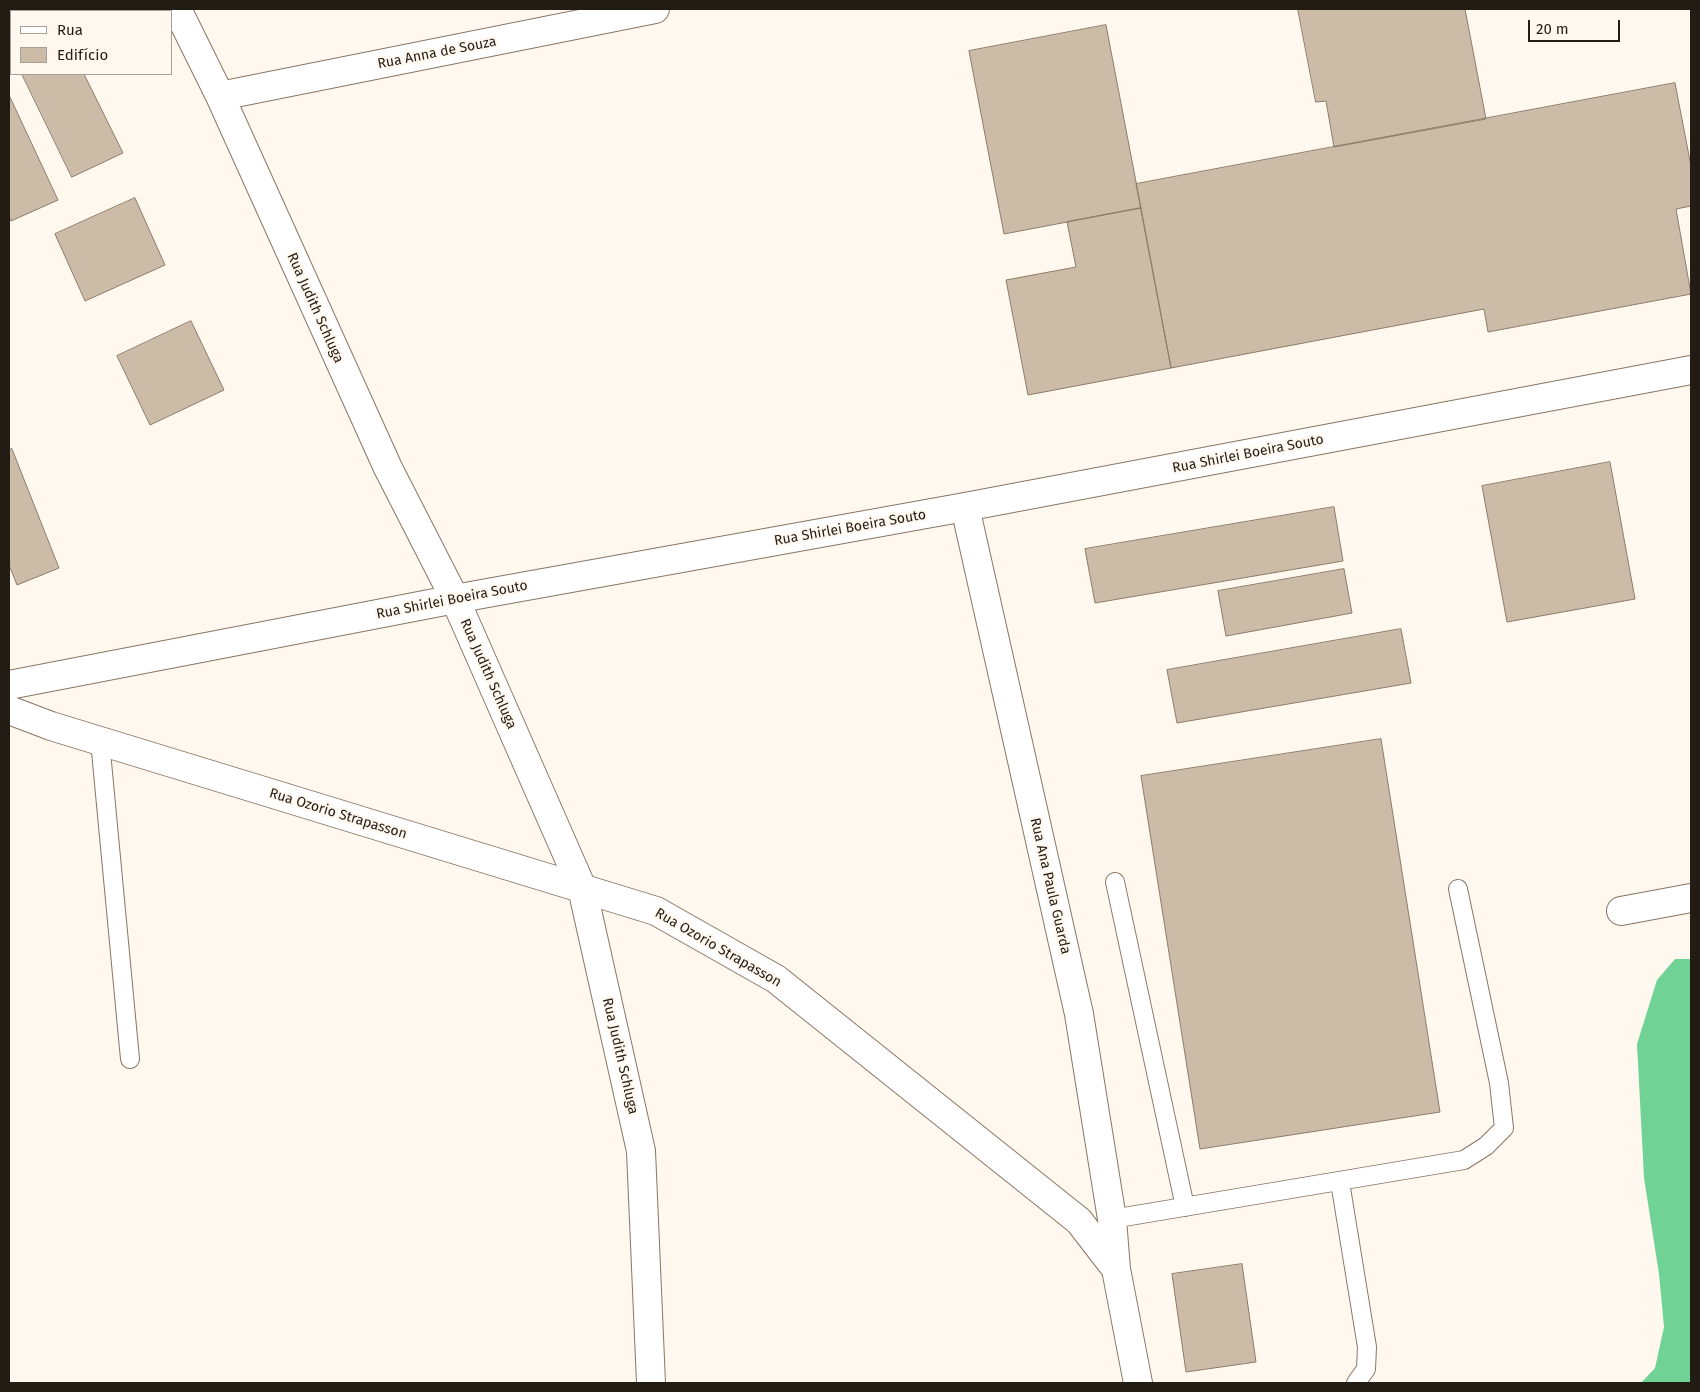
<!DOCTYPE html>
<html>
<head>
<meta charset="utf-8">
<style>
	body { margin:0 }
	#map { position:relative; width:1700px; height:1392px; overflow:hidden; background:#fff8ef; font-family:"Fira Sans",sans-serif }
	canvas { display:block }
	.frame { position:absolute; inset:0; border:10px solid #231c15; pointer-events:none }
	.legend { position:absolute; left:10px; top:10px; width:162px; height:65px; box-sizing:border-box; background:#fff8ef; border:1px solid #a7a098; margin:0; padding:6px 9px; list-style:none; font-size:15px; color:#231c15 }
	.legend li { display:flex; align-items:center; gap:10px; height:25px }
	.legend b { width:25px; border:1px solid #a7a098 }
	.scale { position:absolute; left:1528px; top:20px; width:92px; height:22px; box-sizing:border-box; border:2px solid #231c15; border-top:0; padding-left:6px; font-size:15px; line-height:18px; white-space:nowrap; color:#231c15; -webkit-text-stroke:4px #fff8ef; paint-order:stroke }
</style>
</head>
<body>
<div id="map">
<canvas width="1700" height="1392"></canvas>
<div class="frame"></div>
<ul class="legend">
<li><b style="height:6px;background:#fff"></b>Rua</li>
<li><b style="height:14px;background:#ccbba7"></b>Edifício</li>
</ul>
<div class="scale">20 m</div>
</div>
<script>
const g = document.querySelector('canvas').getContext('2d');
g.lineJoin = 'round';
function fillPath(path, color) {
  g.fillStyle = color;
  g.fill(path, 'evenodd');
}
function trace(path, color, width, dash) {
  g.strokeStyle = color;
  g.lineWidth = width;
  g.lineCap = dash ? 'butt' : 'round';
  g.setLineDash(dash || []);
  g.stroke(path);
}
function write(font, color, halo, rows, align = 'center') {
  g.font = font + ' "Fira Sans",sans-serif';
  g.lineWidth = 4.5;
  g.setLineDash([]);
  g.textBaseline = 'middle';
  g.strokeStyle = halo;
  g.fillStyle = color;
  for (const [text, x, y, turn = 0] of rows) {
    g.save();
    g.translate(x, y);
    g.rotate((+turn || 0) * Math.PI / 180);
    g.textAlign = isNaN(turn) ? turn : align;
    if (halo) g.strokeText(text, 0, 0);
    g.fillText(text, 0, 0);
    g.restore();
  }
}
const forest = new Path2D(`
	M1675,959H1691V1383H1641L1655,1368L1664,1327L1659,1274L1644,1178L1637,1044L1657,980Z`);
const building = new Path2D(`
	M9,9H53L54,11H11V52L9,46Z
	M1298,9H1465L1486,119L1334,147L1326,101L1316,102Z
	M1106,25L1141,208L1004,234L969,51Z
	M22,74H84L123,153L72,177Z
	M1675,83L1691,166V206L1676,209L1691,294L1488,332L1484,309L1171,368L1136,184Z
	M9,95L58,200L11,221L9,216Z
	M135,198L165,265L85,301L55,234Z
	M1141,208L1171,368L1028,395L1006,280L1076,267L1067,222Z
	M191,321L224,390L150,425L117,356Z
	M12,449L59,568L17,585L9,565V450Z
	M1610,462L1635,599L1507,622L1482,486Z
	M1334,507L1343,561L1095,603L1085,549Z
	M1344,569L1352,613L1226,636L1218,591Z
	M1401,629L1411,683L1177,723L1167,670Z
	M1381,739L1440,1112L1200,1149L1141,776Z
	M1242,1264L1256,1362L1186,1372L1172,1274Z`);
const lane = new Path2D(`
	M100,741L130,1059
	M1115,882L1185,1207
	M1340,1182L1367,1347L1366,1369L1356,1383
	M1112,1219L1464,1160L1486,1146L1504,1128L1499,1083L1458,889`);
const street = new Path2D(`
	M177,9L220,96L388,468L455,599L582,888L641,1151L651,1383
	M220,96L655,9
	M965,507L1079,1014L1112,1219L1116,1269L1138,1383
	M9,685L471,596L965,507L1691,370
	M9,710L51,726L656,911L776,979L1079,1221L1116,1269
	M1621,911L1691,898`);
const streetNames = [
	["Rua Anna de Souza",437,53,-11],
	["Rua Judith Schluga",315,308,66],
	["Rua Shirlei Boeira Souto",1248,454,-11],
	["Rua Shirlei Boeira Souto",850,528,-10],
	["Rua Shirlei Boeira Souto",452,600,-11],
	["Rua Judith Schluga",488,674,66],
	["Rua Ozorio Strapasson",338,814,17],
	["Rua Ana Paula Guarda",1050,886,77],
	["Rua Ozorio Strapasson",718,948,30],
	["Rua Judith Schluga",620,1056,77]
];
fillPath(forest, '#70d395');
fillPath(building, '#ccbba7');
trace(building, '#8c7c6a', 1);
trace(lane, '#887765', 20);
trace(street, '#887765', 30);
trace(lane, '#fff', 18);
trace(street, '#fff', 28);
write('14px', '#231c15', '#fff8ef', streetNames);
</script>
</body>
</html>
